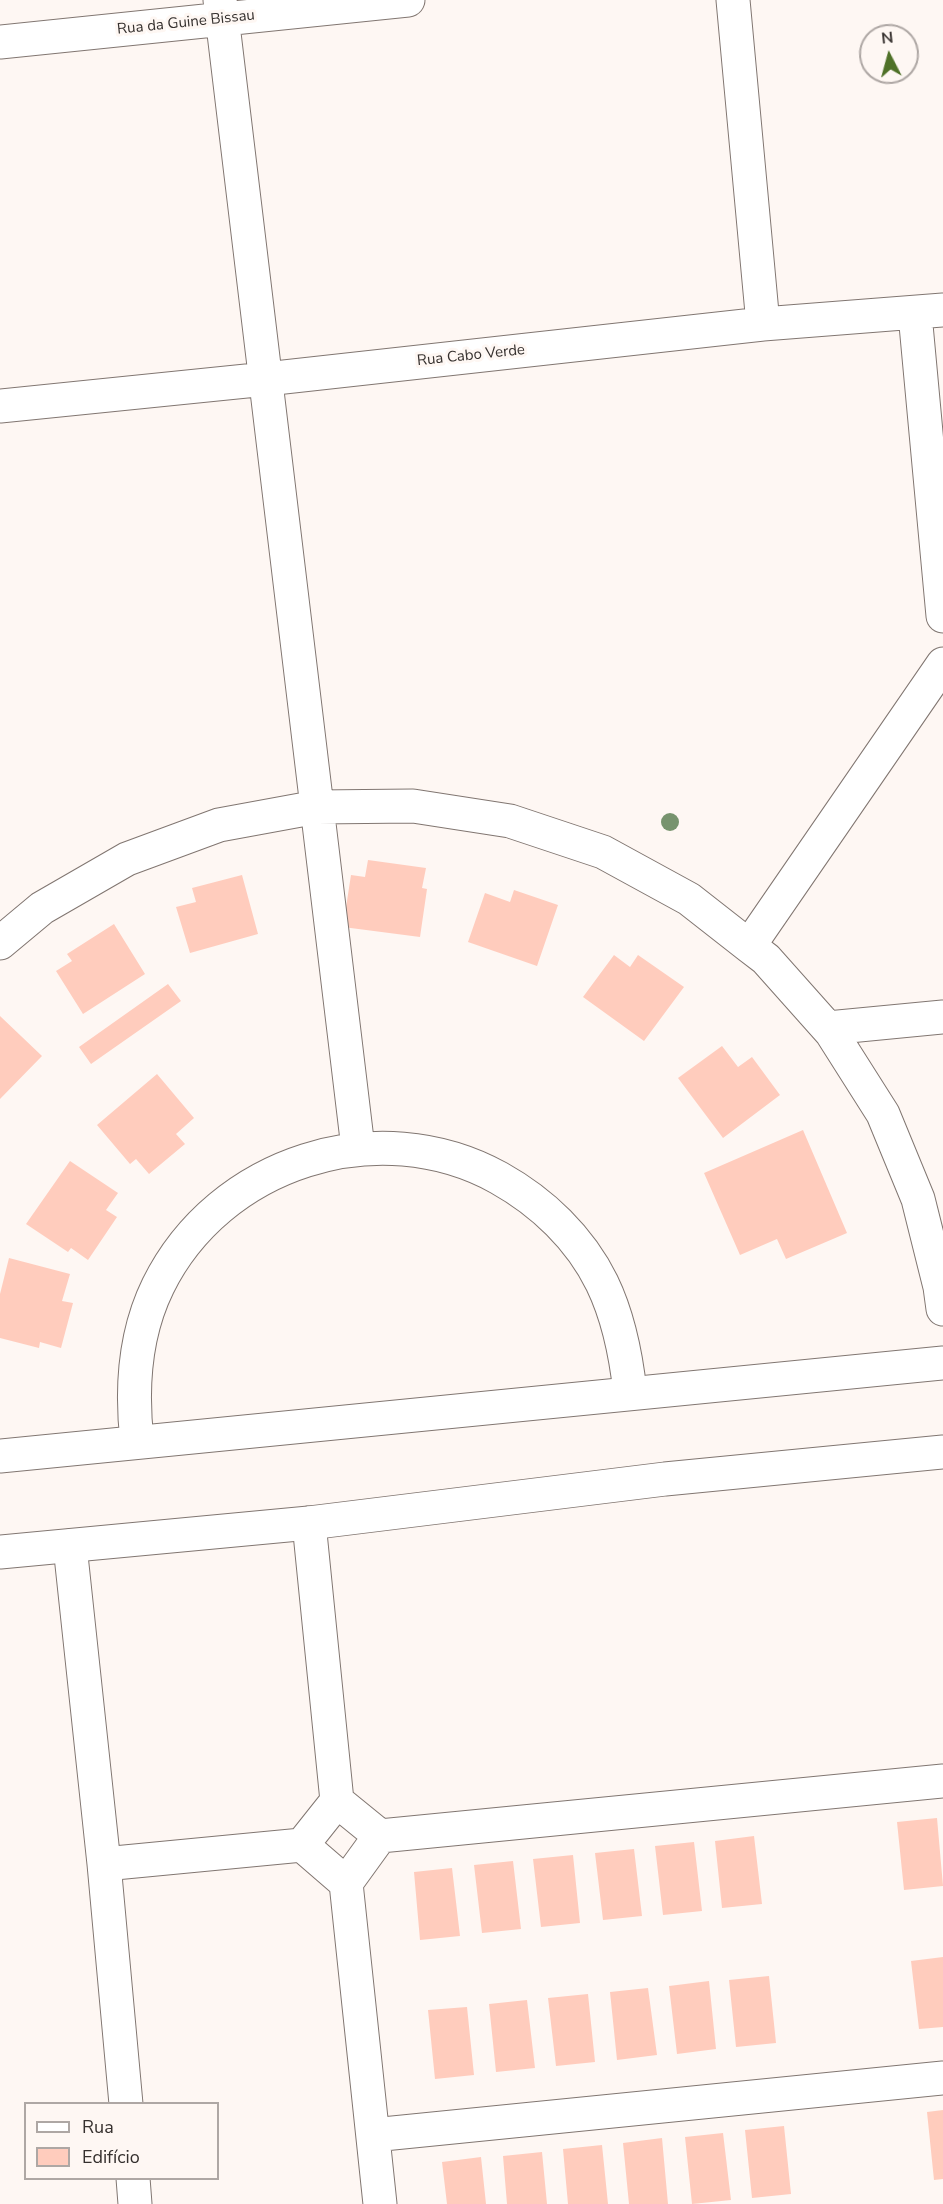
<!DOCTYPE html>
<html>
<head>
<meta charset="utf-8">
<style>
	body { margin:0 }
	#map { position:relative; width:943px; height:2204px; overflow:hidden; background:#fef7f3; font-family:"Nunito Sans",sans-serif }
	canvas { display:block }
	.legend { position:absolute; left:24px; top:2102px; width:195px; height:78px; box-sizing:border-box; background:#fef7f3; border:2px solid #aea7a4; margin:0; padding:8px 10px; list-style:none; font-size:18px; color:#35302e }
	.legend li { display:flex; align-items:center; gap:12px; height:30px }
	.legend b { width:30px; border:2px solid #aea7a4 }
	.north { position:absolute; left:859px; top:24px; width:60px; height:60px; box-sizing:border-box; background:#fef7f3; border:2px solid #aea7a4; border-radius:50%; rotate:354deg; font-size:16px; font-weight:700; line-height:24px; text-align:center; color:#35302e }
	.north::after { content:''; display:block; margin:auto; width:21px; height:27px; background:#4f7128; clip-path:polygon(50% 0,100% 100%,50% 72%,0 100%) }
</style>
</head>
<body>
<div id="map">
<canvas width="943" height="2204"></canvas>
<ul class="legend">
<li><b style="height:8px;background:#fff"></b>Rua</li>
<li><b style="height:16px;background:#ffccbd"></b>Edifício</li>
</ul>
<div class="north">N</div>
</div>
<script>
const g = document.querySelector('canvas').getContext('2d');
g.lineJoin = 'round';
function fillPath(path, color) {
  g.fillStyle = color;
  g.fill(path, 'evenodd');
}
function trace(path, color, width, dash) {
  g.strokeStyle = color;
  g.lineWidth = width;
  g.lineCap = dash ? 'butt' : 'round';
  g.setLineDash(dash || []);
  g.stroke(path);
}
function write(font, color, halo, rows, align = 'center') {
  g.font = font + ' "Nunito Sans",sans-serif';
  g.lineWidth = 6;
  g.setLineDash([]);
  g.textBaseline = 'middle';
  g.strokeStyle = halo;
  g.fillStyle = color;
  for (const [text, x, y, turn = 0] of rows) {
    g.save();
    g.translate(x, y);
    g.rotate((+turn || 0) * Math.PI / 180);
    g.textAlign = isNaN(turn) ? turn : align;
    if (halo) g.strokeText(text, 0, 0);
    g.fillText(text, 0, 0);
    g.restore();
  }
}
const building = new Path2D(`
	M368,860L426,868L422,888L427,889L420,937L343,927L351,875L365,877Z
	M242,875L258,934L190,953L176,907L196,902L192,888Z
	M514,890L558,905L537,966L468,942L485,893L510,902Z
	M114,924L145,974L83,1014L56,971L72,961L67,954Z
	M614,955L630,967L638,955L684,987L644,1041L583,997Z
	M168,984L181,1001L91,1064L79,1047Z
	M0,1016L42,1056L0,1099Z
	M722,1046L738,1067L752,1057L780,1095L723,1138L678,1078Z
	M157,1074L194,1118L176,1134L185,1144L149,1174L136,1159L130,1164L97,1125Z
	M803,1130L847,1233L786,1259L777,1239L740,1255L704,1173Z
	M70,1161L118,1193L106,1210L117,1217L88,1260L71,1248L68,1252L26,1224Z
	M9,1258L70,1274L62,1301L73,1303L61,1348L40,1342L39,1348L0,1338V1294Z
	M937,1818L943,1886L904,1890L897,1822Z
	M754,1836L762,1904L722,1908L715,1841Z
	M694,1842L702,1911L663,1915L655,1846Z
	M634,1849L642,1916L603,1920L595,1853Z
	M573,1855L580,1923L541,1927L533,1859Z
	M513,1861L521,1929L482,1933L474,1865Z
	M452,1868L460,1936L420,1940L414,1872Z
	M943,1957V2027L919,2029L911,1961Z
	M769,1976L776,2043L736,2047L729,1980Z
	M709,1981L716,2049L677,2054L669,1986Z
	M648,1988L657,2055L617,2060L610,1992Z
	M588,1994L595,2062L556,2066L548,1998Z
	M527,2000L535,2068L496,2072L489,2004Z
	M467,2007L474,2075L435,2079L428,2010Z
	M943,2110V2179L934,2180L927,2112Z
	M784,2126L791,2194L752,2198L745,2130Z
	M723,2133L731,2200L692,2204L685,2137Z
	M662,2138L668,2204H629L623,2143Z
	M602,2145L608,2204H568L563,2149Z
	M542,2152L547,2204H507L503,2156Z
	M481,2157L486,2204H447L442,2162Z`);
const street = new Path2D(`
	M220,0L358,1148
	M733,0L763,324
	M0,42L408,0
	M915,314L943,616
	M0,406L266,379L763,324L943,310
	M0,943L42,908L127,859L219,825L317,807L413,806L510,821L603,852L689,899L749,946L766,959L831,1032L883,1114L918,1199L940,1287L943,1309
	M749,946L943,664
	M828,1028L943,1017
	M137,1441C131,1388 134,1335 158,1286C219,1162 378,1111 499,1178C542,1202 580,1238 602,1283C619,1318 626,1355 630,1392
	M309,1523L337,1801L380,1836L943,1781
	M70,1546L104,1864L126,2104
	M380,1836L346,1883L380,2204
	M302,1845L346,1883
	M104,1864L302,1845L337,1801
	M373,2135L943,2078
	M133,2178L135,2204`);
const secondary = new Path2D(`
	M0,1456L943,1363
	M0,1552L309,1523L665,1479L943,1452`);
const trees = [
	[670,822]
];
const streetNames = [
	["Rua da Guine Bissau",186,23,-6],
	["Rua Cabo Verde",471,356,-6]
];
fillPath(building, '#ffccbd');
trace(street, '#817671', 35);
trace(secondary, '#817671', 35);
trace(street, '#fff', 33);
trace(secondary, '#fff', 33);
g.fillStyle = '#77936e';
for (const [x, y] of trees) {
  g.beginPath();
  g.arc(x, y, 9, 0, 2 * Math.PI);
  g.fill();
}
write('15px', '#35302e', '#fef7f3', streetNames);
</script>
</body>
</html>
